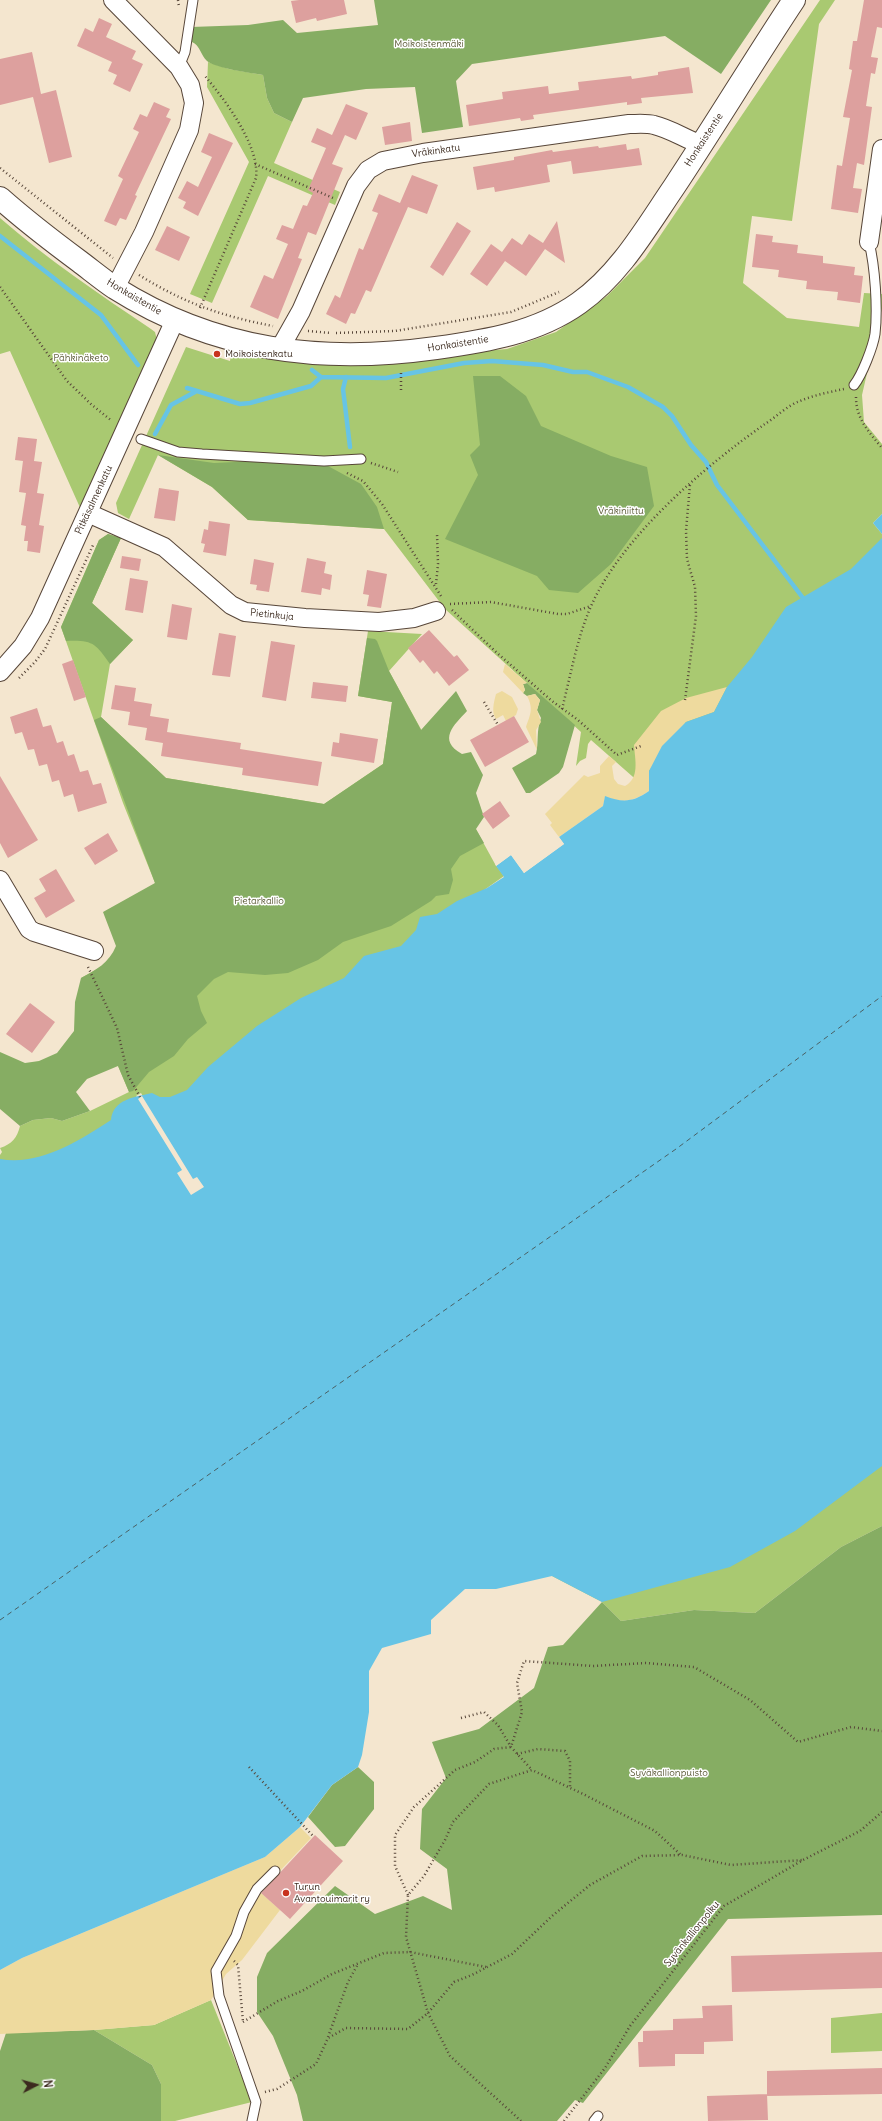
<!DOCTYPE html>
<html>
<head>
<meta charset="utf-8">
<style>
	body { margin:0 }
	#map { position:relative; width:882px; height:2121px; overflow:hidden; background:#f4e6cf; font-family:Delius,sans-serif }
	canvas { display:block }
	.north { position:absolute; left:16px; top:2065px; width:40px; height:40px; -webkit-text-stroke:3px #fff; paint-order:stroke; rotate:84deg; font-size:11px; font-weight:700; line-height:16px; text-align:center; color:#3b2a1e }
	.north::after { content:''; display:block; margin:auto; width:14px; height:18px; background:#3b2a1e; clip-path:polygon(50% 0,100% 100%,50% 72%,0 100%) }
</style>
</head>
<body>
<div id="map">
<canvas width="882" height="2121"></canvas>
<div class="north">N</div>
</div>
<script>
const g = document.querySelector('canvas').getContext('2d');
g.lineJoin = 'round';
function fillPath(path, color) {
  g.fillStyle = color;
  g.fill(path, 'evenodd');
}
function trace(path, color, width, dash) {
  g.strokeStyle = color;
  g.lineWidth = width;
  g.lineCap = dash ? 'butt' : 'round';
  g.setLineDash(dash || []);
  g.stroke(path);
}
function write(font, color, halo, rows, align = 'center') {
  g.font = font + ' Delius,sans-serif';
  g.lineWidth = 3;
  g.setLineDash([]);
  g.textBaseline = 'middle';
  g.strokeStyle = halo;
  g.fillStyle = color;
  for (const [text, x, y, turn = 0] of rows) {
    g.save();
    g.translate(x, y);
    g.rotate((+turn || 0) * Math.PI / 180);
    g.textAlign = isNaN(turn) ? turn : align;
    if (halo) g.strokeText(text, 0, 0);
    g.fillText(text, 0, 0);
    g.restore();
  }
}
const green = new Path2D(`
	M820,0H835L819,24L792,221L752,216L743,283L787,318L859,327L864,293L882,294V308L862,395L864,422L882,444V514L873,523L882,534V595L649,791L591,740L588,744L586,758L580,761L576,766L581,732L445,609L384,529L248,520L212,487L158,455L129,519L118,513L116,503L186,347L230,361L231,355L248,357L459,353L507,349L556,332L607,296L645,258Z
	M208,62L229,69L263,75L267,98L274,113L292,122L274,163L340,192L335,205L268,176L212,303L190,294L249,162L207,87Z
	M0,218C47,259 99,294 151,329L155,332L157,340L82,512L10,351L0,354Z
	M108,534L121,538L92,603L133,640L110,664L101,717L166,778L324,804L383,764L392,702L358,696L368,631L422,634L389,671L495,864L504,876L157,1121L141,1093L136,1096L152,1120L0,1179V1155L2,1152L0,1148C12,1144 17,1138 20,1126L33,1120L51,1118L62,1121L90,1111L129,1092L81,978L128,952L155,883L123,803L61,627L99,540Z
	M882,1408V1526L841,1547L755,1613L694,1610L621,1621L602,1602L552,1576Z
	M211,2000L252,2102L175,2121H161V2084L152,2065L94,2030L154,2025Z
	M882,2013V2051L831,2053V2018Z`);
const forest = new Path2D(`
	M374,0H771L721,74L665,36L472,64L456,81L463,127L422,133L415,87L366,89L303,98L292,122L274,113L267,98L263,75C251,73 215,68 207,61C201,56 200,45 192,42L191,27L248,25L283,20L297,33L378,25Z
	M473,376H500L526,396L541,426L611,456L647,467L654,506L611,564L578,593L549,590L537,576L445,539L478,475L470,455L480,445Z
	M158,455L214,463L256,461L328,466L361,484L377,507L384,529L248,520L212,487Z
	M108,534L121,538L92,603L133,640L110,664C95,643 93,640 66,641L61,627L99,540Z
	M367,638L375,639L377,641L389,671L421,730L456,691L467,711C454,725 437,740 462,754L471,752L483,775L476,793L484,817L476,829L484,843L460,856L451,869L453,880L449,894L436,896L431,901L391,926L343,942L318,960L288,973L265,975L228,972L214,979L197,996L201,1011L207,1023L188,1039L174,1056L149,1072L133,1091L129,1092L118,1066L87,1079L76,1092L90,1111L62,1121L51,1118L33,1120L20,1126L0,1109V1052L25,1063L39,1061L57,1053L74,1031L75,1002L81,978C96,970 109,963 116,946L103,912L155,883L94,720L101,717L166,778L324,804L383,764L392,702L358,696Z
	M527,683L575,725L563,767L559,773L530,793H526L512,768L536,754C539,742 536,731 541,718L537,710L540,700L535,694L527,696L523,693L525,690L523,684Z
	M882,1526V1915L728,1919L583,2103L575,2100L557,2121H303L297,2095L273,2036L257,2012V1977L267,1953L335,1886L375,1914L423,1896L452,1910L447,1869L420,1849L422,1809L446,1778L432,1742L479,1729L534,1688L548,1647L563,1645L602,1602L621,1621L694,1610L755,1613L841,1547Z
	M358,1767L374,1782V1809L345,1846L335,1847L308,1817L332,1785Z
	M94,2030L152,2065L161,2084V2121H0V2051L6,2033Z`);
const sand = new Path2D(`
	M505,664L527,683L523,684L525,690L523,693L503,672Z
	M727,687L714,712L686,722L649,771V791C633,802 623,803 605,797L603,806L559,837L550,825L552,823L545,814L584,775L588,777L600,773V766L609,756L616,762L612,766L614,779L618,784L625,786C640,778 635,760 634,745L661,711L686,698Z
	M502,691L512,697L518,709L516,715L506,721L503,715L496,719C491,712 494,702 496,694Z
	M535,694L540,700L537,710L541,722L536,730L537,750L526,727C530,715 534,709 527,696Z
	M300,1827L311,1838L260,1892L280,1910L242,1960L226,1974L211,2000L154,2025L94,2030L0,2034V1970L22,1958L265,1857Z`);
const water = new Path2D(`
	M882,514V534L873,523Z
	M882,538V1466L795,1531L730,1567L602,1602L552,1576L496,1589H465L431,1620V1634L382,1648L369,1671V1712L362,1755L358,1767L332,1785L300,1827L265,1857L22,1958L0,1970V1159C40,1166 79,1141 111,1120C113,1099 135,1097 152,1093L160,1097H170L187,1090L208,1067L257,1026L301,998L344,978L364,956L401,946L416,930L420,917L437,914L457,901L487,888L504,877L496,866L511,855L524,873L564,844L559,837L603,806L605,796C623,803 633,802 649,791V771L662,746L686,722L714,712L727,687L752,657L786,607L851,569Z`);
const pier = new Path2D(`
	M558,836L564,844L524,873L511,855L496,866L495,864L511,853L525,870L561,844L557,838Z
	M142,1096L193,1179L197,1177L204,1187L191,1195L177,1173L182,1170L138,1099Z`);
const stream = new Path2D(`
	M0,236L101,315L138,365
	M312,370L321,377
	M346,377L343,389L350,447
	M187,388L240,404L250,403L311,386L321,377L386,378L464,363L492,361L543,365L573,372H587L628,387L663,407L672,416L691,445L706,462L717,485L803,598
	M155,434L171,405L195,392`);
const ferry = new Path2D(`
	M0,1620L676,1149L882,996`);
const building = new Path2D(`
	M299,0H344L347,14L317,21L316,18L296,23L291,1Z
	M864,0H882V28L877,27L871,57L878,58L875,74L871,73L866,106L872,107L864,165L857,163L853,188L862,189L858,213L831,209L837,165L842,166L850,118L843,117L852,70L849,69L853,41H857Z
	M99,18L112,24L106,37L136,51L132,59L143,64L130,92L113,84L117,75L108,71L112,62L77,46L85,28L93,32Z
	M32,52L41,94L56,90L72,157L49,163L33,97L0,105V59Z
	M689,67L693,93L641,98L642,103L627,105V102L533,115L534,119L521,121L520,118L469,126L466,105L503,99L502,92L548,86L549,94L579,90L578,82L631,76L632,79L658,75V72Z
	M154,102L170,109L166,117L171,119L135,195L137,196L126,220L120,218L116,226L104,221L123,179L118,176L139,132L133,129L140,114L147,117Z
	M346,104L368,113L356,140L345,135L332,164L343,168L316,235L308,232L298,258L302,259L278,319L250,307L264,275L273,279L288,244L276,239L282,225L293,229L303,205L307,206L313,193L308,190L326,148L311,142L317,128L332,135Z
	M410,122L412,141L385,145L382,127Z
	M209,133L233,143L198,216L183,208L186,202L178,198L187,181L198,187L212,157L201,152Z
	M626,144L627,150L639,148L642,165L573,174L571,161L547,165L550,182L495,192L494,187L477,190L473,167L514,160V157L552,150L553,152L598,146L599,148Z
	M412,175L438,185L427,214L408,207L371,292L366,290L355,314L351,313L346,324L326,314L335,295L340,298L359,248L363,250L378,213L372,211L379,194L400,203Z
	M557,221L565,263L545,249L526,276L505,261L487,286L470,274L491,244L502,252L512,238L522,245L529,234L543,243Z
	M457,222L471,231L443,276L430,267Z
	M167,226L190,237L179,261L155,250Z
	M756,234L773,236L772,242L798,245L797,253L823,256V263L855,267L854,275L863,276L860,303L837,300L838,292L806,289L807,281L778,277L779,270L752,267Z
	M18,437L37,439L34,461L42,462L37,493L44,494L39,525L44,526L40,553L27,551L28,541H24L26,526L21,525L26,493L19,492L23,461L15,460Z
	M159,488L179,491L175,521L154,518Z
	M209,521L230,524L226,556L203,552L205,544L201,543L204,529L208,530Z
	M122,556L141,559L139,571L120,568Z
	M307,558L326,562L324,573L332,575L330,590L322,588L321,595L301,592Z
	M254,559L274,563L269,592L256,590L257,585L250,584Z
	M367,570L387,574L381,608L367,606L369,595L363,594Z
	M130,578L148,581L143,613L125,610Z
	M172,604L192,608L187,640L167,637Z
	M429,630L454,657L457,655L469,670L449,686L437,671L434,674L423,660L420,663L408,648Z
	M219,633L236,636L230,677L212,675Z
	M271,641L295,645L286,701L262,697Z
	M73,660L86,697L74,701L62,664Z
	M313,682L348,686L346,702L311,698Z
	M115,685L136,688L134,701L152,704L150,716L169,719L167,732L241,743L240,749L322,762L318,786L242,775L243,768L161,756L163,743L145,740L147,728L128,725L130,712L111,709Z
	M37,708L43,727L51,725L57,743L63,741L68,756L74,754L80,772L88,770L93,785L101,783L107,803L78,812L73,794L64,797L59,780L52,782L47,764L39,766L34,749L28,750L22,732L15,734L10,717Z
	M514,716L529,742L485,767L470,740Z
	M340,733L378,739L374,763L331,756L333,742L339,743Z
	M0,776L38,840L8,858L0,843Z
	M500,801L510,816L493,829L482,814Z
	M108,833L118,851L95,865L84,848Z
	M56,869L75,901L46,918L34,898L46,891L39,879Z
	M30,1003L55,1022L32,1053L6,1034Z
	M315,1835L343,1861L290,1919L261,1893Z
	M882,1952V1988L732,1992L731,1956Z
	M732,2005L733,2041L704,2042V2054H675V2066L639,2067L638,2042H643V2031L673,2030V2019L703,2018L702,2006Z
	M882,2068V2094L767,2096V2071Z
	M767,2094L768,2120L708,2121L707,2096Z`);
const path = new Path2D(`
	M178,0L179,7
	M255,164L333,198
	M0,168L113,258
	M139,275C184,303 221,316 273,326
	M0,287L67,381L92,405L112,421
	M200,308L256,178C260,146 225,100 205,76
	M308,331L331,333
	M336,333L395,331L511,312L559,292
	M401,390V370
	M856,397C856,419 869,432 882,448
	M371,463L398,472
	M347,473L363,481L382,504L441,596
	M436,584L438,564L437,533
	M450,604L491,602L558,614H567L591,606
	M452,610L496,652L552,701L578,720L617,755L641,746
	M19,678L35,662L45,649L94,543
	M685,700L696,616L695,587L687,559L686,531L690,484
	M484,702L498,725
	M562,709C571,674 577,637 592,604C623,536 705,466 765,424C776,417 788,405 800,401C814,395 830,392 844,389
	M88,967L117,1028L128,1075L140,1097
	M461,1718L484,1712L498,1725L511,1747L532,1770
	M517,1754L538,1749L565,1751L570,1761V1788
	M249,1767L313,1836
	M408,1895L395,1866V1835L414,1807L455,1770L475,1762L494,1749L511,1747L522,1712L517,1683L524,1661L593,1666L646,1663L694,1667L750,1700L798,1742L851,1727L882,1731
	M234,1961L238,1965L243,2022
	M243,2022L278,2001L302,1991L332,1974L384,1953L410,1952L486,1967
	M328,2037L348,1982L358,1964
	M265,2092L277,2089L316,2064L328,2038L346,2028L408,2029L428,2013L454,1982L472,1975L512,1954L552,1916L590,1885L642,1856L682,1855L731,1865L803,1860
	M521,2121L450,2056L428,2013L406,1937L408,1895L424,1876L445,1840L453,1822L489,1784L532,1770L583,1794L655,1831L681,1855
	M564,2121L605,2068L630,2026L724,1906L803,1860L860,1831L882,1812`);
const lane = new Path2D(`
	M179,67L185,52L193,0
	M854,385C862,375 873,347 875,334C878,308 875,267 869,242
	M141,439L178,452L202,454L324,461L361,459
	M252,2121L256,2102L219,1996L216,1971L236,1936L244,1912L257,1889L275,1871
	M594,2121L598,2116`);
const street = new Path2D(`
	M113,0L179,67L190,85L194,103L189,130L144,232L115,288
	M869,242L882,149
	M279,350L301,311L356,186L368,170L383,161L423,153L629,124C637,124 647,123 654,125C671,129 685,139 702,145
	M88,513L164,547L231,605L245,612L305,618L379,622L414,618L436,611
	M0,672L23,646L40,618L175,320
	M0,880L29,929L34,932L94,951`);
const secondary = new Path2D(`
	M0,198C26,221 52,241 79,261C91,270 103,280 115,288C215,351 321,364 436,348C486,341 537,333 579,303C620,274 646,228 674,187C715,125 753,62 794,0`);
const markers = [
	[217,354,4,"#c8321e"],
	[286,1893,4,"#c8321e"]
];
const parkNames = [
	["Moikoistenmäki",429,44],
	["Pähkinäketo",81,358],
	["Vräkiniittu",621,511],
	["Pietarkallio",259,901],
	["Syväkallionpuisto",669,1773]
];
const streetNames = [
	["Honkaistentie",704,140,-57],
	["Vräkinkatu",436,151,-8],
	["Honkaistentie",134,297,30],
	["Honkaistentie",458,344,-9],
	["Pitkäsalmenkatu",94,500,-65],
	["Pietinkuja",272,615,6],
	["Syvänkallionpolku",692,1934,-51]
];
const poiNames = [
	["Moikoistenkatu",225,354],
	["Turun",294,1887],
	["Avantouimarit ry",294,1899]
];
fillPath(green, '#a9c971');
fillPath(forest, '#86ad63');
fillPath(sand, '#eeda9e');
fillPath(water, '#67c4e5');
fillPath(pier, '#f4e6cf');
trace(stream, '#67c4e5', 4.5);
trace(ferry, '#4a6064', 1, [5, 4]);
fillPath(building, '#dda09e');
trace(lane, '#574639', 11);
trace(street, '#574639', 20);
trace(secondary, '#574639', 24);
trace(path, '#574639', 2.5, [1, 3]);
trace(lane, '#fff', 9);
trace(street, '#fff', 18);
trace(secondary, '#fff', 22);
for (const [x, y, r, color] of markers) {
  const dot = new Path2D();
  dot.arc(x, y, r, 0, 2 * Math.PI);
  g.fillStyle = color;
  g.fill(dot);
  trace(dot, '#fff', 1.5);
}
write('10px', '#5c5a37', '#fff', parkNames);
write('10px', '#3b2a1e', '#fff', streetNames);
write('10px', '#3b2a1e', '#fff', poiNames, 'left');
</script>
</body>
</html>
